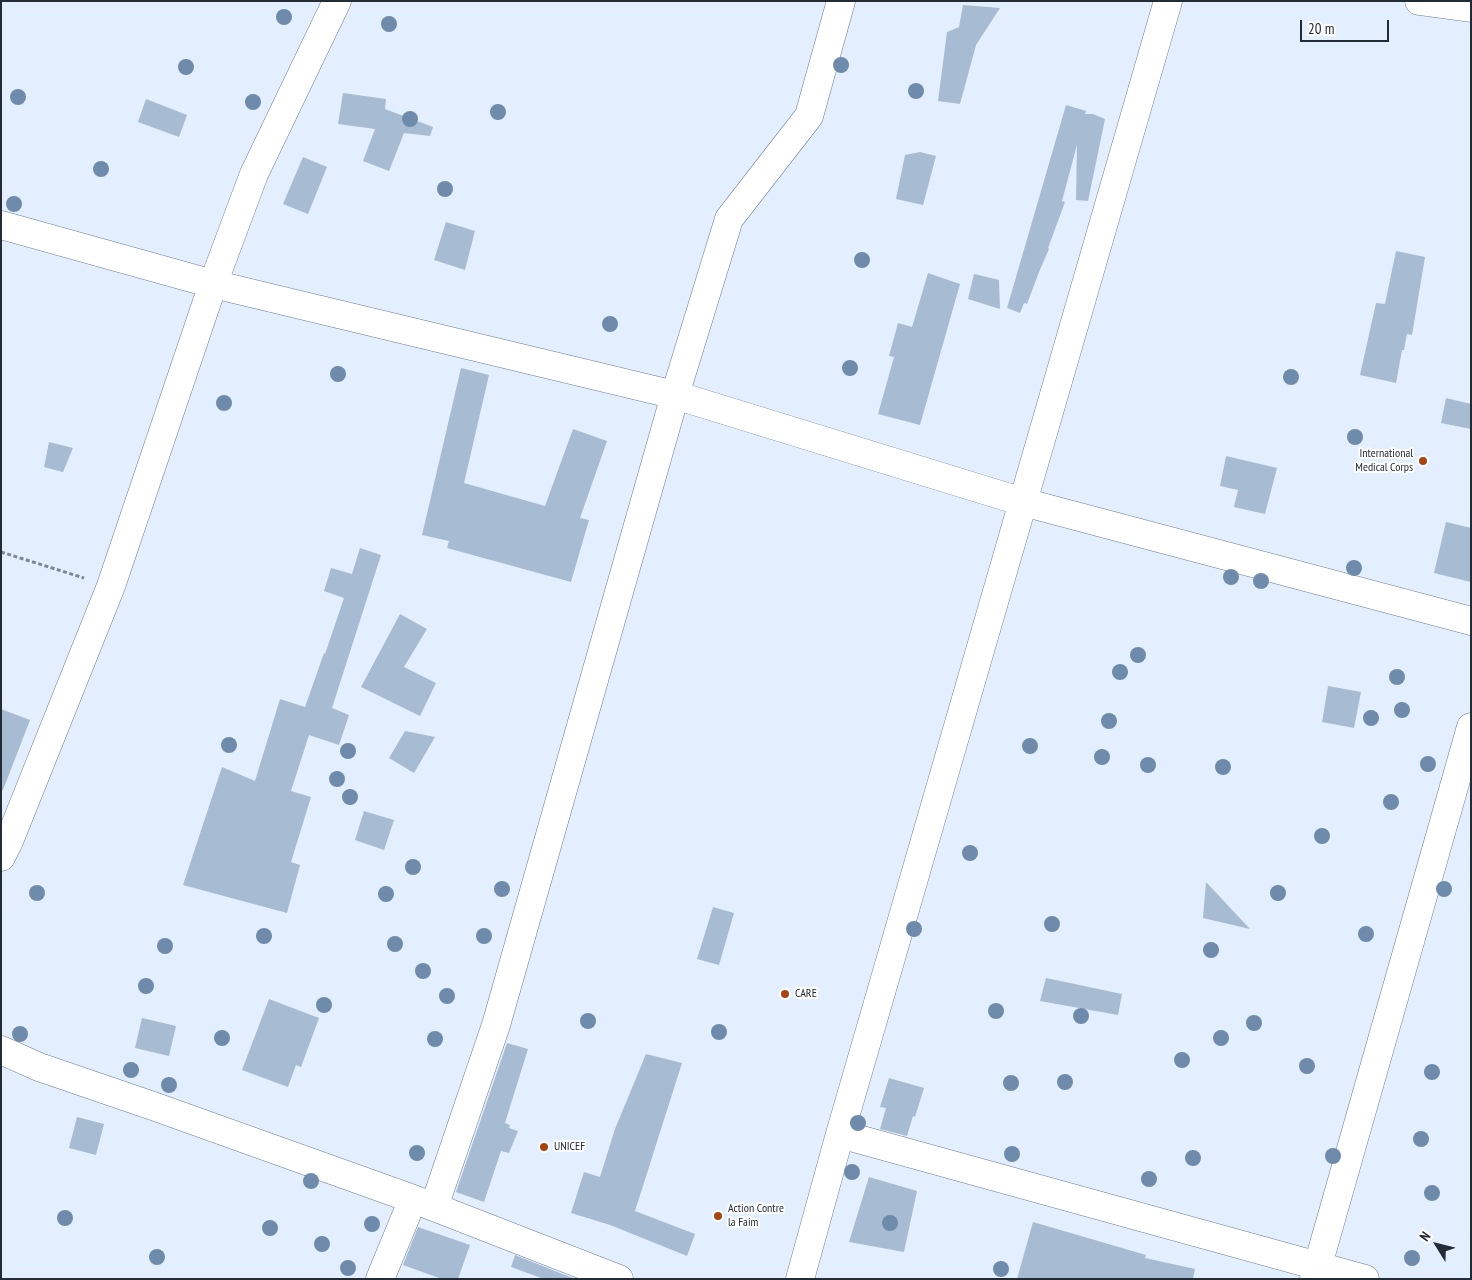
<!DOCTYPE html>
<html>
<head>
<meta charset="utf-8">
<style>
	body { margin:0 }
	#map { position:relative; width:1472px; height:1280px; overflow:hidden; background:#e3effe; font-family:"PT Sans Narrow",sans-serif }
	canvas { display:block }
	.frame { position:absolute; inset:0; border:2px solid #232b34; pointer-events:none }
	.north { position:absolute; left:1412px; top:1220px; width:50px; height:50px; -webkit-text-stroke:4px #fff; paint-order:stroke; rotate:306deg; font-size:14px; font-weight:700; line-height:20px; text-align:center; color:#232b34 }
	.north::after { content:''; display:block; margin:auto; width:18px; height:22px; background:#232b34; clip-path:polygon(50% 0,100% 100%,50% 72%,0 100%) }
	.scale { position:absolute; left:1300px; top:20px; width:89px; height:22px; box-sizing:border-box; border:2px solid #232b34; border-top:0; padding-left:6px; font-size:15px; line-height:18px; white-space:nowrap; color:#232b34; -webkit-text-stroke:4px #fff; paint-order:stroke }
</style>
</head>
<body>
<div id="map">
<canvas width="1472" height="1280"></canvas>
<div class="frame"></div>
<div class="north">N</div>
<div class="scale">20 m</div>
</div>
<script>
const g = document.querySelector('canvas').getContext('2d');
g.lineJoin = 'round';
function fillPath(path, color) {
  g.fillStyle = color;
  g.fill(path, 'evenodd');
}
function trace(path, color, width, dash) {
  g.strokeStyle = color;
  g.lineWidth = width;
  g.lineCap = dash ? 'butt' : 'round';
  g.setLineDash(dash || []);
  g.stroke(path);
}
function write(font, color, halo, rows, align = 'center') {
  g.font = font + ' "PT Sans Narrow",sans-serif';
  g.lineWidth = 4;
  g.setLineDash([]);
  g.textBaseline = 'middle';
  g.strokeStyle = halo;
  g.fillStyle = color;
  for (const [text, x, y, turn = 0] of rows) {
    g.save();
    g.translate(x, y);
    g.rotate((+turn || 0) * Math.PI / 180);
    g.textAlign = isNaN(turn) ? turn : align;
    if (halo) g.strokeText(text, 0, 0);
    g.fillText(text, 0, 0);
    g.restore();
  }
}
const building = new Path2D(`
	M963,5L1000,8L976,45L960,104L938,101L947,32L959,27Z
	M343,93L386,99L385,109L433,127L430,136L404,133L389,171L363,161L375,129L338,124Z
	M146,99L187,115L179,137L138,122Z
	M1066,105L1086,111L1085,114H1093L1105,119L1088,201L1076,200L1077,145L1062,201L1065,202L1048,248L1049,249L1039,272L1027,304L1024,303L1020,313L1007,308Z
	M920,152L936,156L923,205L896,199L905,155Z
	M303,157L327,167L308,214L283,204Z
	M446,222L475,231L465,270L434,260Z
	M1396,251L1425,257L1412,335L1407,334L1404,350H1402L1396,383L1360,375L1376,303L1385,304Z
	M928,273L960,284L920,425L878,414L894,357L889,356L898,323L912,327Z
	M974,274L999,280L1000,309L968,299Z
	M461,368L489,375L464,483L545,506L573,429L607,441L580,518L589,520L571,582L447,548L449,541L422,535Z
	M1446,398L1471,404V429L1441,423Z
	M49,442L73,448L63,472L44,467Z
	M1226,456L1277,468L1265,514L1234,507L1238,490L1220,486Z
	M1446,522L1471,528V582L1434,573Z
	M360,548L381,555L332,708L349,715L339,745L309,735L291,791L311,797L291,862L300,865L287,913L183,885L222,767L255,781L280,699L305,707L324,653L325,654L344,598L324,591L331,568L352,574Z
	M400,614L427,629L404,667L436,683L420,716L361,687Z
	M1328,686L1361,692L1354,728L1322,722Z
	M1,709L30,720L3,790H1Z
	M405,731L435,737L414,773L389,758Z
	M364,811L394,820L384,850L355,840Z
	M1206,882L1250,929L1203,918Z
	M713,907L734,913L719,965L697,959Z
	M1046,978L1122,994L1118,1015L1040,1001Z
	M269,999L319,1018L301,1067L296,1065L288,1087L242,1070Z
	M142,1018L176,1026L169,1056L135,1048Z
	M507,1043L528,1049L505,1123L510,1125L509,1128L518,1131L509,1153L501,1151L484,1202L456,1192Z
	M646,1054L682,1063L635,1211L695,1234L687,1256L610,1225L571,1213L584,1172L600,1177L615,1129Z
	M889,1078L924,1088L915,1117L913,1116L907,1136L880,1129L886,1108L880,1107Z
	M77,1117L104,1124L96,1155L69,1148Z
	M869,1177L917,1191L904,1252L849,1242Z
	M1033,1222L1146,1255L1145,1258L1195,1269L1193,1279H1017Z
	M418,1227L470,1245L458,1279H442L403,1265Z
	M515,1255L575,1279H544L511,1267Z`);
const path = new Path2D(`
	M1,552L84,578`);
const street = new Path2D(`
	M1419,1L1471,8
	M1,225L213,284L675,395L1023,502L1471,621
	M1,857L9,841L111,586L213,284L254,174L337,1
	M1,1050L39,1067L153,1106L413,1199
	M840,1134L1365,1279
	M434,1207L619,1279
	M380,1279L413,1199L434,1207L496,1025L675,395L729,219L809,116L841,1
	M800,1279L840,1134L1168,1
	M1314,1279L1471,727`);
const trees = [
	[284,17],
	[389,24],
	[841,65],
	[186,67],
	[916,91],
	[18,97],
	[253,102],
	[498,112],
	[410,119],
	[101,169],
	[445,189],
	[14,204],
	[862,260],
	[610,324],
	[850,368],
	[338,374],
	[1291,377],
	[224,403],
	[1355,437],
	[1354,568],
	[1231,577],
	[1261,581],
	[1138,655],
	[1120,672],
	[1397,677],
	[1402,710],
	[1371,718],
	[1109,721],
	[229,745],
	[1030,746],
	[348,751],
	[1102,757],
	[1428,764],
	[1148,765],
	[1223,767],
	[337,779],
	[350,797],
	[1391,802],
	[1322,836],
	[970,853],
	[413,867],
	[502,889],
	[1444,889],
	[37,893],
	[1278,893],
	[386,894],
	[1052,924],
	[914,929],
	[1366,934],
	[264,936],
	[484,936],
	[395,944],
	[165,946],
	[1211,950],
	[423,971],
	[146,986],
	[447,996],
	[324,1005],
	[996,1011],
	[1081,1016],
	[588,1021],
	[1254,1023],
	[719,1032],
	[20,1034],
	[222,1038],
	[1221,1038],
	[435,1039],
	[1182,1060],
	[1307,1066],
	[131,1070],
	[1432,1072],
	[1065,1082],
	[1011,1083],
	[169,1085],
	[858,1123],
	[1421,1139],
	[417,1153],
	[1012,1154],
	[1333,1156],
	[1193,1158],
	[852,1172],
	[1149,1179],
	[311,1181],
	[1432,1193],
	[65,1218],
	[890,1223],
	[372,1224],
	[270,1228],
	[322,1244],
	[157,1257],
	[1412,1258],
	[348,1268],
	[1001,1269]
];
const markers = [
	[1423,461,5,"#a8450e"],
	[785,994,5,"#a8450e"],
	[544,1147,5,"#a8450e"],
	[718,1216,5,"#a8450e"]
];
const poiNames = [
	["International",1413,454,"right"],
	["Medical Corps",1413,468,"right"],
	["CARE",795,994],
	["UNICEF",554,1147],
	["Action Contre",728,1209],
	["la Faim",728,1223]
];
fillPath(building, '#a7bbd2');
trace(street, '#6b7d93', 29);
trace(path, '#7e8894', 3, [4, 2.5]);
trace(street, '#fff', 28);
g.fillStyle = '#6e8bab';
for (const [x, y] of trees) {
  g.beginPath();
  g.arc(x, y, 8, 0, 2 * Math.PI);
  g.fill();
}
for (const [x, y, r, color] of markers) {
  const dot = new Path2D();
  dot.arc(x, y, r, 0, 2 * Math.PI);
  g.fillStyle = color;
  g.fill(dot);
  trace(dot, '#fff', 2);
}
write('12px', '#232b34', '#fff', poiNames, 'left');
</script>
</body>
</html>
